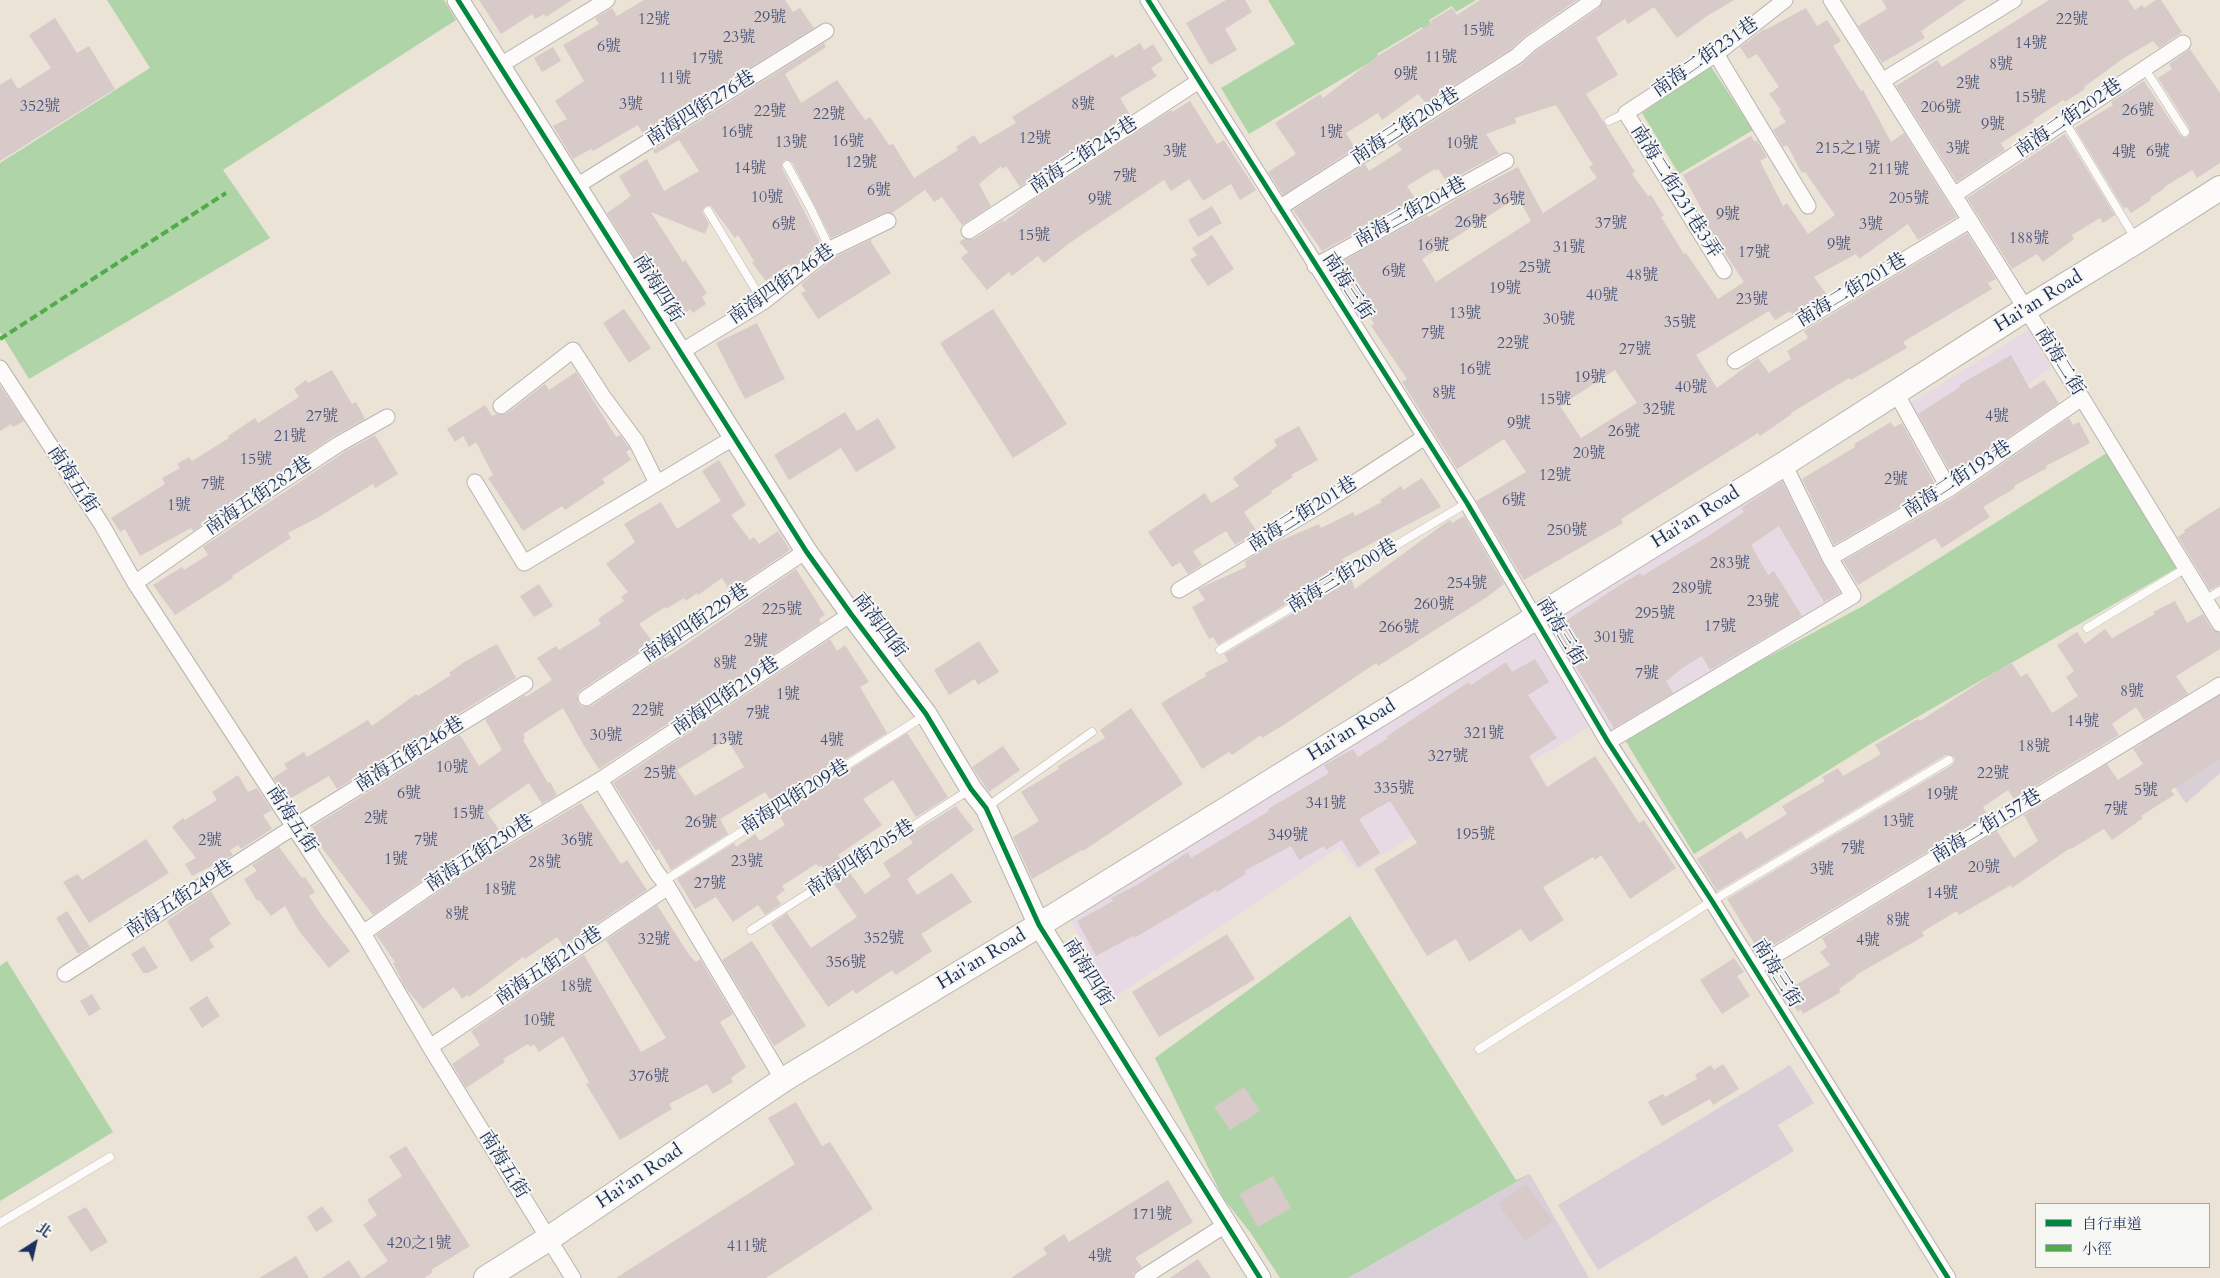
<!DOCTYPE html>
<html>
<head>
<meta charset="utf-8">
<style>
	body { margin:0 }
	#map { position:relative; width:2220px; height:1278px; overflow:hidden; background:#ebe3d6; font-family:Cardo,"Noto Serif TC",serif }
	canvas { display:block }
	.legend { position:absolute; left:2035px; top:1203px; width:175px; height:65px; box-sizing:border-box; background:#f6f6f2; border:1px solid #9ea6b7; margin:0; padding:6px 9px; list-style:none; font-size:15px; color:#1b2f5e }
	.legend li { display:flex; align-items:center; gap:10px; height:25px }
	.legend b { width:25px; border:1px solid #9ea6b7 }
	.north { position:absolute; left:10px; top:1218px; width:50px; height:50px; -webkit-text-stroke:4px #f6f6f2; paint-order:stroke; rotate:35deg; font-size:14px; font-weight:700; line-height:20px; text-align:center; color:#1b2f5e }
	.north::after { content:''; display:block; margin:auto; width:18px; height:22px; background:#1b2f5e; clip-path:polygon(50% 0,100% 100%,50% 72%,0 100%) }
</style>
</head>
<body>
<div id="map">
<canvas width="2220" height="1278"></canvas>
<ul class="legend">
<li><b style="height:6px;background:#00873e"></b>自行車道</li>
<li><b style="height:6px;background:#52ab49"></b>小徑</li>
</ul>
<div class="north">北</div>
</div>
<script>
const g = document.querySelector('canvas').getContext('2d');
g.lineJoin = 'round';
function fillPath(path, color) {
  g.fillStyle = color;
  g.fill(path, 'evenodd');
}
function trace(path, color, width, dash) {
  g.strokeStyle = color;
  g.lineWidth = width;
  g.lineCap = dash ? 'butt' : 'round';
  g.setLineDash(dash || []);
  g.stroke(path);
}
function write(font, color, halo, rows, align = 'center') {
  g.font = font + ' Cardo,"Noto Serif TC",serif';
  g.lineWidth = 4;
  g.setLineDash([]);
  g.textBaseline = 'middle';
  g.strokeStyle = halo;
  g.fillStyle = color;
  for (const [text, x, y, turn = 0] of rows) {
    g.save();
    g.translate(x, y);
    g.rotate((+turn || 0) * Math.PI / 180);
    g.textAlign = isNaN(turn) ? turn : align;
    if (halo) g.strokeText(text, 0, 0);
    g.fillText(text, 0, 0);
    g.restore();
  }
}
const built = new Path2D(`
	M2029,330L2051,368L1933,451L1907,405Z
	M1782,471L1847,595L1611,738L1542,620Z
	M1527,624L1590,726L1357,870L1339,847L1114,998L1066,912Z`);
const industrial = new Path2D(`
	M2220,690V773L2186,803L2139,737Z
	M1790,1065L1814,1103L1778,1125L1794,1151L1598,1270L1558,1205Z
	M1530,1174L1589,1278H1348Z`);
const green = new Path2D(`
	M107,0H444L456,20L223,170L270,238L29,379L0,332V163L150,68Z
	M1268,0H1476L1456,12L1452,6L1429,20L1432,27L1425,31L1422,27L1377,54L1379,57L1249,134L1221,88L1295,44Z
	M1710,65L1753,130L1679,174L1642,113Z
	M2113,449L2182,565L1872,743L1694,854L1622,735L1863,606Z
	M1350,916L1516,1180L1530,1174L1348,1278H1280L1250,1232L1223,1198L1155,1058Z
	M7,961L113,1132L0,1201V966Z`);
const building = new Path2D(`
	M479,0H572L546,17L544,14L535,19L532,14L501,34Z
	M644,0H785L793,12L800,8L814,28L643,134L638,125L593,151L591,149L573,159L553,126L567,119L555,101L584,81L563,45L599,24L595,18L612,8L617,16Z
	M1226,0H1245L1252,12L1225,29L1237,50L1210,65L1186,23Z
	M1480,0H1577L1525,36L1511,49L1426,103L1418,94L1382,120L1378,113L1346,133L1355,148L1283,195L1268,172L1296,154L1275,123L1320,94L1323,98L1379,55L1432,23L1430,21L1452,8L1457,15Z
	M1603,0H1734L1707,16L1677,38L1654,7L1628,24L1625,19L1596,38L1618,75L1586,94L1635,172L1632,174L1648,196L1651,195L1664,216L1661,217L1684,254L1686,253L1718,299L1744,282L1704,221L1707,219L1683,175L1751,136L1755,142L1757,140L1767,157L1760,161L1783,206L1787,203L1808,234L1835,215L1805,172L1802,173L1787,145L1783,147L1773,130L1786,122L1779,112L1781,110L1769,94L1779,87L1757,54L1748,59L1740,47L1764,29L1765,30L1806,8L1817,26L1827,20L1841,41L1833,46L1861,91L1863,90L1891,142L1904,133L1957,217L1918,240L1908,224L1859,259L1856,254L1814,277L1827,295L1793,315L1790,311L1775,320L1769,311L1696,355L1717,388L1758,358L1769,373L1791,359L1787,351L1808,338L1804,331L1967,233L1996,279L1988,283L1992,289L1903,342L1907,348L1851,380L1849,378L1791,413L1792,414L1760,436L1758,433L1621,519L1623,523L1524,580L1476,501L1526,472L1504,439L1457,469L1402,382L1407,379L1371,326L1374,324L1339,263L1427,215L1429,217L1458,198L1518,167L1543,213L1597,178L1589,167L1593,165L1556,105L1515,118L1516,123L1486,134L1499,154L1447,182L1438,169L1436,171L1435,169L1407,186L1416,200L1322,251L1293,210L1365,164L1369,171L1402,150L1397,144L1522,64L1536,51L1599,8ZM1518,197L1531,221L1436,282L1422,259ZM1615,370L1637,403L1581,438L1560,406Z
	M1882,0H1966L1921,31L1925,38L1882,63L1858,26L1887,9Z
	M2049,0H2128L2135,10L2142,5L2144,8L2156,0H2161L2182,32L2159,48L2153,41L2124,58L2084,87L2085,89L2065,102L2063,100L2033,120L2034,122L2001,143L2005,150L1957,182L1896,86L1937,60L1942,67Z
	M55,18L77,53L89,46L115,89L0,161V85L11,78L18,89L51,68L29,35Z
	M824,43L826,47L785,74L801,103L837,80L865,120L870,117L889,145L893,144L914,178L958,150L956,147L974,135L980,144L1016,123L1012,117L1113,54L1115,58L1140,43L1144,50L1153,44L1163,60L1151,68L1157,76L1120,98L1130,115L1020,187L1006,166L1003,169L1001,166L979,184L991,206L962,225L942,197L934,202L925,190L892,213H884L831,238L792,162L785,160L782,163V168L821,244L791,268L789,264L766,281L752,263L754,261L738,235L735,238L711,206H706L702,211L709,224L705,234L651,212L683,262L685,260L707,293L702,297L706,304L693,313L690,309L675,321L607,213L631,196L619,176L647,159L664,191L699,171L679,140L655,154L653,150Z
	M553,47L561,61L542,72L534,58Z
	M2190,49L2220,93V163L2197,178L2192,170L2164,187L2165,188L2150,198L2151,200L2131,213L2127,207L2124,209L2075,128L2113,105L2111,102L2144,81L2180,135L2185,138L2188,136L2190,129L2158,78L2172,69L2169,64Z
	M1190,101L1217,144L1224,140L1256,190L1240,200L1231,184L1203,201L1189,179L1171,191L1164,180L1071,242L1044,263L1038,256L1012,276L1009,272L987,290L961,258L968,252L959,242L964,239H974L1003,220L1004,222L1030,202L1171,110L1172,112Z
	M2065,134L2115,215L2103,223L2100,218L2072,235L2074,239L2043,262L2037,254L2012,269L1967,198Z
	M1212,206L1222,223L1198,237L1188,220Z
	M1212,235L1234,269L1208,286L1190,260L1197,255L1192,248Z
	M872,239L871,242L891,273L818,319L801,293L806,291L801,284L835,257Z
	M624,309L651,348L629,363L603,323Z
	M993,309L1067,424L1013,458L940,343Z
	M757,323L785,379L745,399L716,343Z
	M2011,355L2030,389L2044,380L2059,403L1952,475L1918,414L1960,387L1959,385Z
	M332,370L352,404L356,402L365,419L334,436L193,531L191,528L140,556L125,529L120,532L111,518L165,484L162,478L180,468L177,464L189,457L192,461L229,438L228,436L255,418L258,423L299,397L294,389L306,380L308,383Z
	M576,372L616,437L620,435L628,446L630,449L626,452L631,460L602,479L605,483L565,510L562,506L523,531L488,478L493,475L476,442L469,447L463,436L455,442L447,429L485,405L492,416L496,414H506L545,384L549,390Z
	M0,385L24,421L13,427L11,424L0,431Z
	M845,412L857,431L878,418L896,448L856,472L841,448L789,480L774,455Z
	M2069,418L2073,425L2079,422L2090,443L2046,466L2047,468L2014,486L2015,488L1983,507L1990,517L1942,548L1935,538L1858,585L1843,561L1954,497Z
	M1891,422L1894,427L1902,423L1936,486L1834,545L1802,479L1855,447L1854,444Z
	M1299,426L1318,460L1291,475L1293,477L1271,491L1272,493L1244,512L1257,532L1235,545L1226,531L1193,551L1202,565L1188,574L1180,562L1172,567L1148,532L1205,493L1211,503L1239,486L1233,478L1277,446L1274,440Z
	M375,435L398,474L375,488L373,484L317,518L288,533L291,538L232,576L233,578L175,615L153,585L182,567L184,570L208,555L203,547L344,452Z
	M719,460L746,505L731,515L750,540L754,537L759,544L778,531L790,550L730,591L722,578L698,595L697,593L686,601L684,598L666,609L665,607L639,624L653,642L581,690L577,694L578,703L582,707L591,706L664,657L665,659L796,569L825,615L819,619L821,623L599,769L584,746L563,708L523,734L525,738L523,740L548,783L550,782L557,795L542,804L529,783L487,812L499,830L473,845L373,915L316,840L318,838L312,827L460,735L479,766L502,750L485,719L525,695L526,697L552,680L537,658L556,646L559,650L601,624L598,619L624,601L621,597L628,592L606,564L635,542L624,524L661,502L677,529L721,501L702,471Z
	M1422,478L1441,507L1342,559L1346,568L1218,645L1213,637L1209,639L1192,607L1205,600L1198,589L1246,567L1245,561L1277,542L1319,524L1321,528L1353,512L1355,516L1382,502L1380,500L1401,486L1403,490Z
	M1782,481L1822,562L1840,593L1824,602L1779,526L1751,545L1768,575L1774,571L1802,616L1710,670L1702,656L1684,667L1666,681L1673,693L1614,728L1550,625L1561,618L1564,622L1620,585L1640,573L1642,576L1710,535L1744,512L1741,508Z
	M2220,507V585L2210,590L2178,537L2185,532L2184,530Z
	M1464,516L1504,584L1487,597L1378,666L1376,663L1285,724L1262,738L1261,735L1232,755L1229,752L1202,769L1161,703L1206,676L1205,673L1228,661L1224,654L1351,579L1355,589L1448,521L1450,520L1452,523Z
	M539,584L553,606L534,617L520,596Z
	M2175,601L2187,623L2203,614L2212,629L2220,633V649L2176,676L2188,694L2144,720L2136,707L2112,724L2119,735L2014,799L2008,790L1983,807L1988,815L1760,953L1727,899L1952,765L1955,760L1954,757L1946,755L1721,889L1717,891L1697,859L1741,831L1746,839L1787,814L1782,806L1825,781L1822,777L1838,768L1843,776L1881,754L1875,745L1918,719L1920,721L2011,662L2021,677L2027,673L2052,713L2078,696L2066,677L2074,671L2057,645L2077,632L2085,644L2105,629L2112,638L2155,614L2153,612Z
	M830,639L837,651L845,645L869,682L860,687L887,733L774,805L765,792L720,819L728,834L671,870L659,849L656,851L613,783ZM727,739L744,767L695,796L677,770Z
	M979,641L999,672L978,685L975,679L949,695L934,670Z
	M497,644L516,678L337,789L329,776L288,800L273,778L287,769L284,764L304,752L307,757L368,720L372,726L416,694L418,696L451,675L449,673L464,662Z
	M1535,659L1549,682L1528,695L1557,738L1529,756L1547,787L1595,756L1639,823L1644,820L1676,868L1630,899L1601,855L1595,860L1593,857L1543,887L1564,920L1530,942L1521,929L1469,962L1456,939L1427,956L1374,869L1417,843L1390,801L1359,819L1380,853L1358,867L1342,840L1326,850L1324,846L1299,860L1291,846L1244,871L1246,874L1217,892L1216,890L1134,938L1133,936L1096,956L1077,921L1113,901L1111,898L1137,885L1188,852L1191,858L1269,811L1268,809L1329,773L1324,765L1353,749L1358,757L1388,738L1387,736L1432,706L1469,682L1471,685L1506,662L1512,672Z
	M2220,696V759L2171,790L2174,795L2141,816L2143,818L2112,840L2104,829L2071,849L2070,848L2012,888L2011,885L1959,915L1957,911L1922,932L1924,936L1856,975L1857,976L1839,989L1841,992L1803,1014L1801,1010L1798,1012L1785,991L1830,965L1820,952L1827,947L1822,938L1997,831L2014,858L2038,841L2024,815L2107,764L2118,780L2143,764L2133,749Z
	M1131,708L1183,784L1083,851L1082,850L1032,879L1013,837L1039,821L1021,792L1059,769L1058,766L1105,738L1100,730Z
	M907,733L948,797L916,817L893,780L863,799L882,825L838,855L844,864L827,874L821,865L819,867L816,864L782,886L785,890L776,897L781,904L765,915L758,905L733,922L716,897L695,909L677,879L734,843L736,847L755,834L760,841L785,825L780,817L782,816L780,814Z
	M1003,746L1020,770L989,792L972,767Z
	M238,775L248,792L257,788L272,810L263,815L272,829L241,849L238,845L230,850L233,855L192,876L185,864L196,858L172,827L183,818L185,820L217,800L212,792Z
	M581,803L621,864L627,860L647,890L563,946L557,937L525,959L523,957L469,997L468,995L462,999L454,987L423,1009L405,987L393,963L395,962L376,935L483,861Z
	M956,806L974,830L907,879L917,895L952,873L972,902L921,934L932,951L896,975L892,970L856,994L853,990L828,1007L771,924L787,913L811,948L857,917L834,884L850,873L865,894L891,876L883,863L913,843L908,836Z
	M146,839L169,873L89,923L63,882L78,874L82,880Z
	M279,847L302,878L305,877L315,892L309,896L322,916L350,951L329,968L299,931L285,906L271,916L259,900L257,901L244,879L257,871L252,865Z
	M211,891L231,924L209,939L214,947L191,962L167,921Z
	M657,905L690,956L696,962L700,959L733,1014L720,1022L746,1067L731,1078L733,1082L713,1094L707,1084L669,1104L672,1109L620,1140L586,1084L589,1082L563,1036L539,1052L534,1044L530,1047L528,1044L503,1059L505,1062L466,1088L452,1064L480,1045L471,1031L584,955L641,1052L666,1038L606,940Z
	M67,911L90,947L78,954L56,918Z
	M1227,934L1255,979L1159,1037L1132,992Z
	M752,941L806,1026L774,1046L722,960Z
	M144,946L158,968L148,973H143L131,954Z
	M1734,958L1744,972L1737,976L1750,996L1722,1014L1700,980Z
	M92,994L101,1009L89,1016L80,1001Z
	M207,996L220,1016L202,1028L189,1008Z
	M1723,1064L1739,1089L1713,1105L1710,1099L1662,1126L1648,1102L1663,1094L1665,1097L1697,1079L1695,1075L1711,1065L1714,1070Z
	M1244,1087L1260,1111L1230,1130L1214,1107Z
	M796,1102L822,1146L830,1142L873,1209L766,1278H616L795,1164L768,1118Z
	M406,1146L470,1246L431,1270L433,1272L424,1278H363L388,1261L363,1225L377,1215L367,1200L402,1176L389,1156Z
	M1273,1176L1291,1208L1258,1227L1239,1194Z
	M1168,1180L1193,1222L1135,1258L1142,1267L1134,1273L1133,1278H1011L1047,1254L1043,1248L1064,1234L1069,1242Z
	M1526,1184L1553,1221L1525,1241L1498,1204Z
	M322,1206L333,1221L316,1232L307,1217Z
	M86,1207L108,1242L91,1252L67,1217Z
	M296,1256L309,1278H259Z
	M1198,1259L1211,1278H1170Z
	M349,1260L361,1278H322Z`);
const lane = new Path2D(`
	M2145,69L2185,132
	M1609,121L1626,113
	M2065,122L2135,238
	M787,165L811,209L830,249
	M708,211L763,302
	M2205,600L2220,591
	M2087,628L2186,568
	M1220,650L1467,503
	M987,807L1092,732
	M664,881L924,716
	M751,930L969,790
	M1479,1049L1712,901L1949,760
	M0,1223L110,1157`);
const street = new Path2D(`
	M1148,0L1467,503L1608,742L1712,901L1948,1278
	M1831,0L2082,398L2220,624
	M1716,54L1808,206
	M499,66L607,0
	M1882,81L2014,0
	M575,187L826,31
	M1954,195L2183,43
	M1279,208L1517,56L1530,44L1594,0
	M969,231L1199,81
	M1315,266L1506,161
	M1724,271L1626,113L1716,54L1785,0
	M679,353L763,302L830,249L888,221
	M1735,361L1969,221
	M0,368L102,525L135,583L363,933L430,1047L573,1278
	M1896,393L1949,489
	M501,406L573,350L604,398L636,441L657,483
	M475,482L524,563L733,438
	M1830,558L1949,489L2082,398
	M135,583L249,503L339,444L387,417
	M1179,590L1322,504L1425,437
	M586,698L806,551
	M1608,742L1853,596L1830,558L1784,464
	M600,780L657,873L668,887L783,1080
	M363,933L478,853L600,780L851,614
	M1754,968L2220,685
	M65,974L295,826L525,684
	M430,1047L668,887
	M1142,1278L1227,1224`);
const secondary = new Path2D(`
	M458,0L806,551L851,614L926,714L971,789L986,808L1039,925L1260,1278`);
const primary = new Path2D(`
	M486,1278L548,1239L783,1080L1039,925L1784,464L2026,309L2137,241L2220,188`);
const quiet = new Path2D(`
	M0,339L226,193`);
const cycleway = new Path2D(`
	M458,0L806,551L851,614L926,714L971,789L986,808L1039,925L1260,1278
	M1148,0L1467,503L1608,742L1712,901L1948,1278`);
const numberNames = [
	["29號",770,18],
	["12號",654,20],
	["22號",2072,20],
	["15號",1478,31],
	["23號",739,38],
	["14號",2031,44],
	["6號",609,47],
	["11號",1441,58],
	["17號",707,59],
	["8號",2001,65],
	["9號",1406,75],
	["11號",675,79],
	["2號",1968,84],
	["15號",2030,98],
	["3號",631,105],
	["8號",1083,105],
	["352號",40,107],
	["206號",1941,108],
	["26號",2138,111],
	["22號",770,112],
	["22號",829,115],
	["9號",1993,125],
	["16號",737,133],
	["1號",1331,133],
	["12號",1035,139],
	["16號",848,142],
	["13號",791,143],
	["10號",1462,144],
	["215之1號",1848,149],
	["3號",1958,149],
	["3號",1175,152],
	["6號",2158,152],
	["4號",2124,153],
	["12號",861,163],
	["14號",750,169],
	["211號",1889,170],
	["7號",1125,177],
	["6號",879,191],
	["10號",767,198],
	["205號",1909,199],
	["9號",1100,200],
	["36號",1509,200],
	["9號",1728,215],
	["26號",1471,223],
	["37號",1611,224],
	["6號",784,225],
	["3號",1871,225],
	["15號",1034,236],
	["188號",2029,239],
	["9號",1839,245],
	["16號",1433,246],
	["31號",1569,248],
	["17號",1754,253],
	["25號",1535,268],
	["6號",1394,272],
	["48號",1642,276],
	["19號",1505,289],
	["40號",1602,296],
	["23號",1752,300],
	["13號",1465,314],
	["30號",1559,320],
	["35號",1680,323],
	["7號",1433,334],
	["22號",1513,344],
	["27號",1635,350],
	["16號",1475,370],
	["19號",1590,378],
	["40號",1691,388],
	["8號",1444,394],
	["15號",1555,400],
	["32號",1659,410],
	["27號",322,417],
	["4號",1997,417],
	["9號",1519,424],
	["26號",1624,432],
	["21號",290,437],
	["20號",1589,454],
	["15號",256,460],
	["12號",1555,476],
	["2號",1896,480],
	["7號",213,485],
	["6號",1514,501],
	["1號",179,506],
	["250號",1567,531],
	["283號",1730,564],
	["254號",1467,584],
	["289號",1692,589],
	["23號",1763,602],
	["260號",1434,605],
	["225號",782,610],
	["295號",1655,614],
	["17號",1720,627],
	["266號",1399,628],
	["301號",1614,638],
	["2號",756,642],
	["8號",725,664],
	["7號",1647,674],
	["8號",2132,692],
	["1號",788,695],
	["22號",648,711],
	["7號",758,714],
	["14號",2083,722],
	["321號",1484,734],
	["30號",606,736],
	["13號",727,740],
	["4號",832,741],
	["18號",2034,747],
	["327號",1448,757],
	["10號",452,768],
	["25號",660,774],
	["22號",1993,774],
	["335號",1394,789],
	["5號",2146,791],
	["6號",409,794],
	["19號",1942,795],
	["341號",1326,804],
	["7號",2116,810],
	["15號",468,814],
	["2號",376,819],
	["13號",1898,822],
	["26號",701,823],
	["195號",1475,835],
	["349號",1288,836],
	["2號",210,841],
	["7號",426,841],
	["36號",577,841],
	["7號",1853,849],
	["1號",396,860],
	["23號",747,862],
	["28號",545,863],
	["20號",1984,868],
	["3號",1822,870],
	["27號",710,884],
	["18號",500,890],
	["14號",1942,894],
	["8號",457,915],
	["8號",1898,921],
	["352號",884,939],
	["32號",654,940],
	["4號",1868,941],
	["356號",846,963],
	["18號",576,987],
	["10號",539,1021],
	["376號",649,1077],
	["171號",1152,1215],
	["420之1號",419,1244],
	["411號",747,1247],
	["4號",1100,1257]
];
const streetNames = [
	["南海二街231巷",1706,58,-35],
	["南海四街276巷",701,109,-32],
	["南海二街202巷",2069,119,-34],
	["南海三街208巷",1406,127,-33],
	["南海三街245巷",1084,156,-33],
	["南海二街231巷3弄",1675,192,58],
	["南海三街204巷",1411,213,-29],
	["南海四街246巷",782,285,-35],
	["南海三街",1347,287,57],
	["南海四街",657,289,58],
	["南海二街201巷",1852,291,-31],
	["Hai'an Road",2039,302,-32],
	["南海二街",2059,362,58],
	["南海五街",72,480,57],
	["南海二街193巷",1958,480,-33],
	["南海五街282巷",259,497,-34],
	["南海三街201巷",1303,515,-32],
	["Hai'an Road",1696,518,-32],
	["南海三街200巷",1343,577,-31],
	["南海四街229巷",696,624,-34],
	["南海四街",879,626,53],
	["南海三街",1560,632,59],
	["南海四街219巷",726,697,-34],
	["Hai'an Road",1352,731,-32],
	["南海五街246巷",410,755,-32],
	["南海四街209巷",795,798,-32],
	["南海五街",291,820,57],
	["南海二街157巷",1987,827,-31],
	["南海五街230巷",480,854,-33],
	["南海四街205巷",861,859,-33],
	["南海五街249巷",180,900,-33],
	["Hai'an Road",982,960,-31],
	["南海五街210巷",549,967,-34],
	["南海四街",1087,973,58],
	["南海三街",1776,974,58],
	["南海五街",503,1165,58],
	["Hai'an Road",640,1177,-34]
];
fillPath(built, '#e8dae4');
fillPath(industrial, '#d8cfd7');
fillPath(green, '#afd4a8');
fillPath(building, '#d8cac9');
trace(lane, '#b7b4b0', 9);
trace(street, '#b7b4b0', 17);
trace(secondary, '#b7b4b0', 23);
trace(primary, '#b7b4b0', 26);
trace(lane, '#fcfbf9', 8);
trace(street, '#fcfbf9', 15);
trace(secondary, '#fcfbf9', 21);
trace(primary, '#fcfbf9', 24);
trace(quiet, '#52ab49', 4, [8, 4]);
trace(cycleway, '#00873e', 5);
write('16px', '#4a5679', null, numberNames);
write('19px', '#1b2f5e', '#f6f6f2', streetNames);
</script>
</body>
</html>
